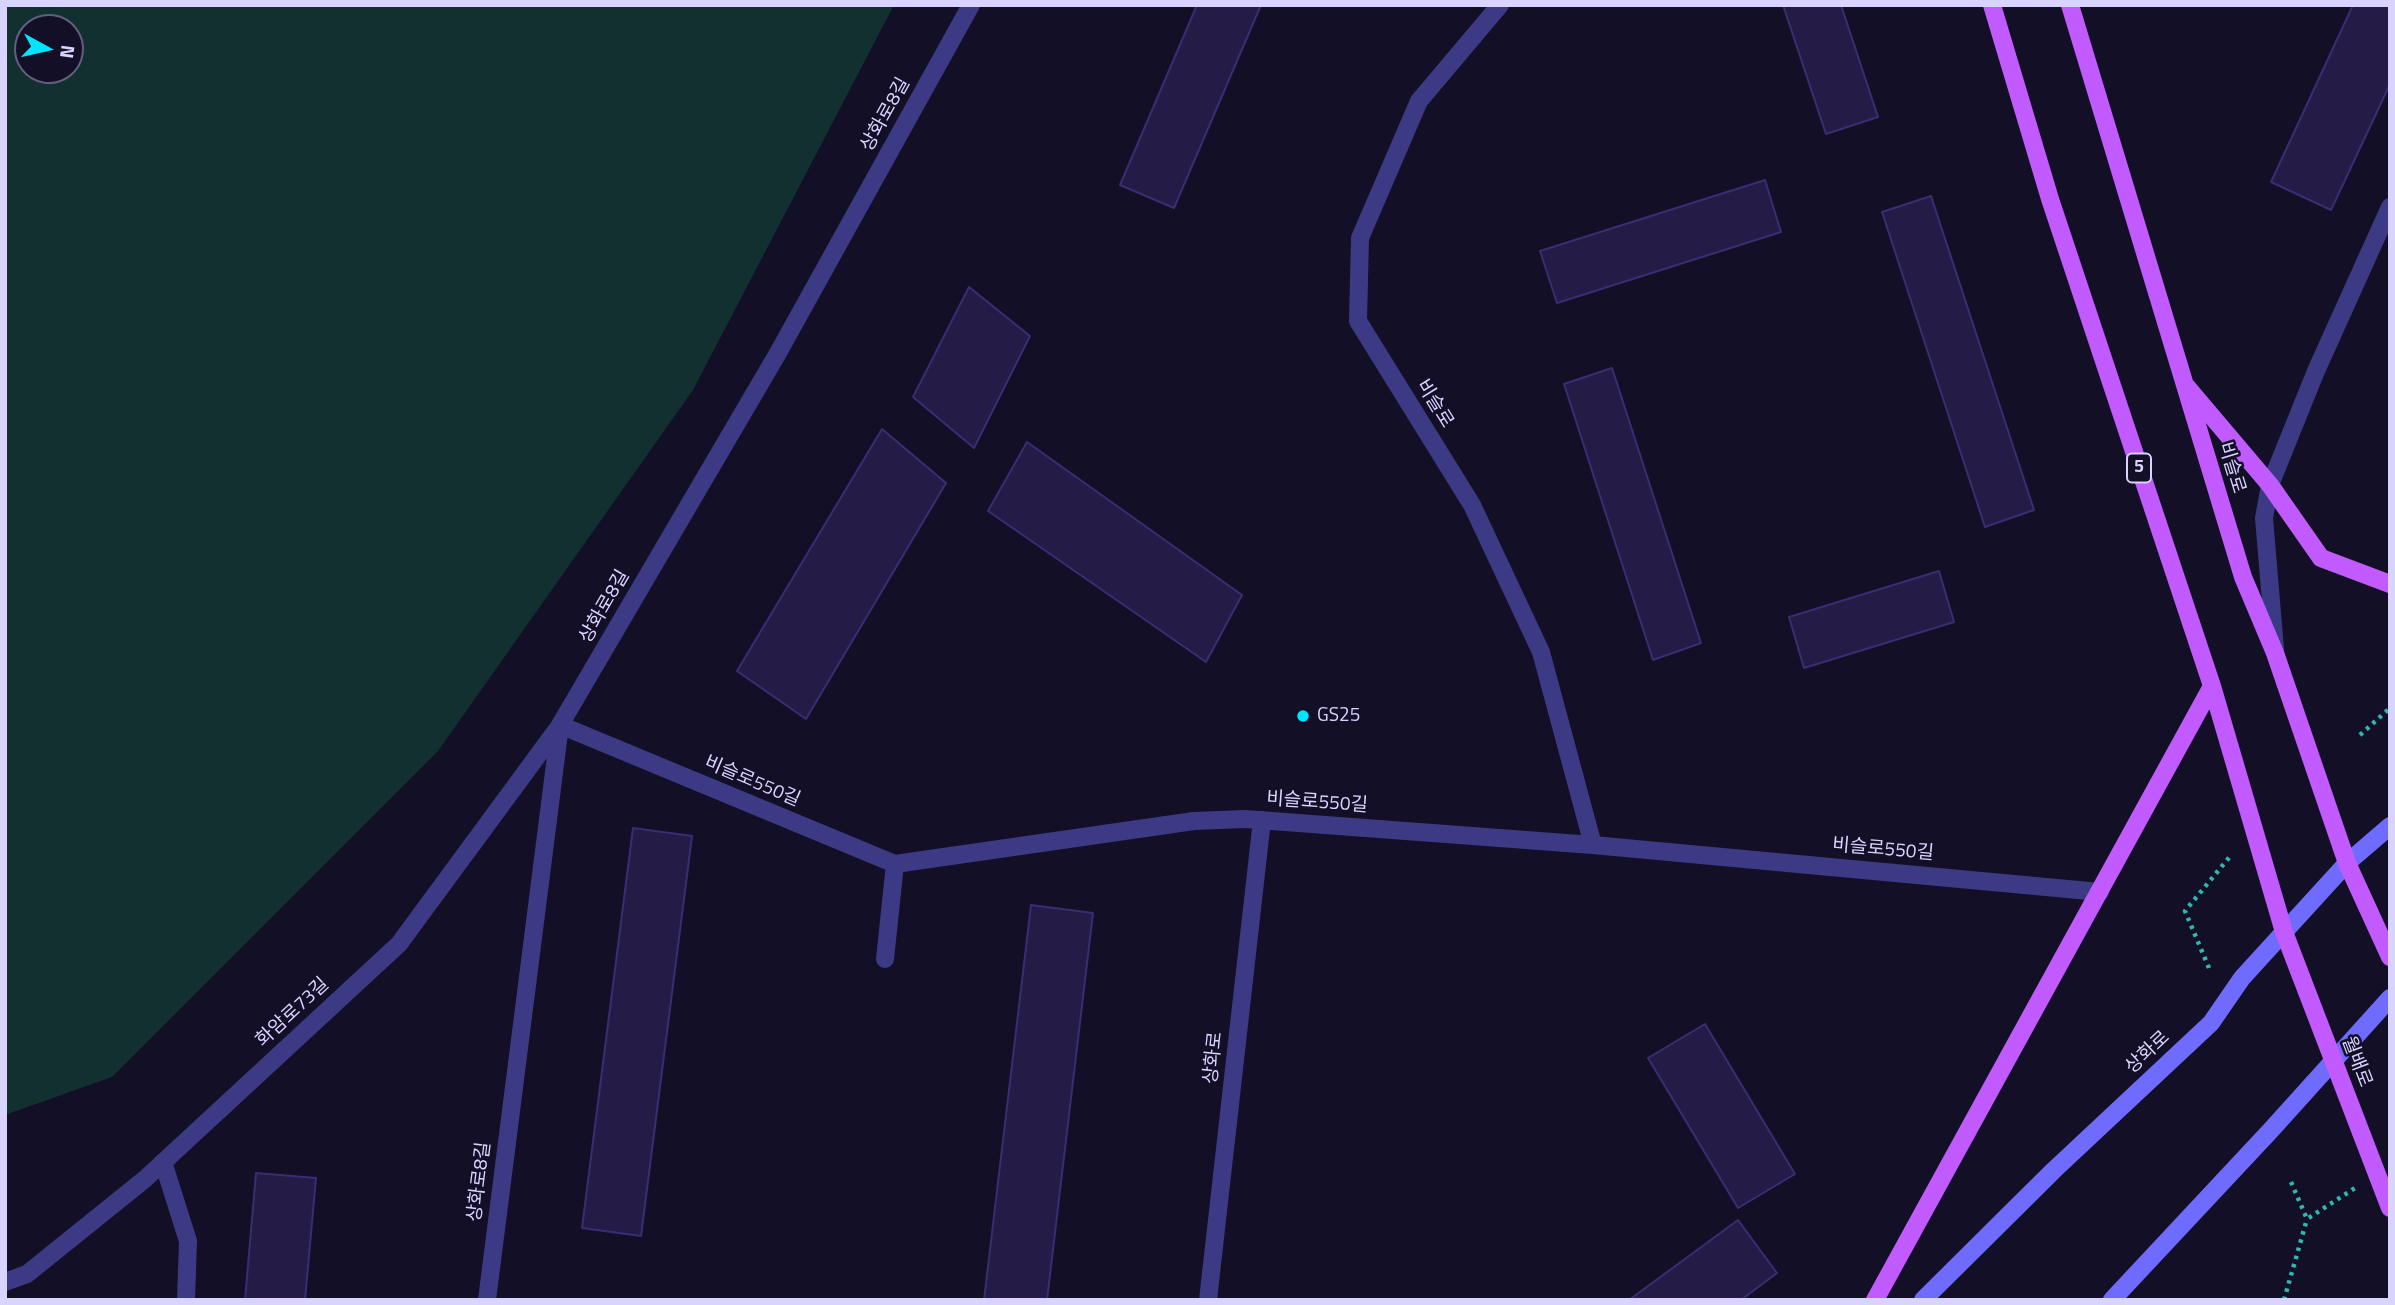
<!DOCTYPE html>
<html>
<head>
<meta charset="utf-8">
<style>
	body { margin:0 }
	#map { position:relative; width:2395px; height:1305px; overflow:hidden; background:#130f26; font-family:"Titillium Web",sans-serif }
	canvas { display:block }
	.frame { position:absolute; inset:0; border:7px solid #d9d4ff; pointer-events:none }
	.north { position:absolute; left:14px; top:14px; width:70px; height:70px; box-sizing:border-box; background:#130f26; border:2px solid #625e7d; border-radius:50%; rotate:98deg; font-size:19px; font-weight:700; line-height:28px; text-align:center; color:#d9d4ff }
	.north::after { content:''; display:block; margin:auto; width:24px; height:32px; background:#00e5ff; clip-path:polygon(50% 0,100% 100%,50% 72%,0 100%) }
</style>
</head>
<body>
<div id="map">
<canvas width="2395" height="1305"></canvas>
<div class="frame"></div>
<div class="north">N</div>
</div>
<script>
const g = document.querySelector('canvas').getContext('2d');
g.lineJoin = 'round';
function fillPath(path, color) {
  g.fillStyle = color;
  g.fill(path, 'evenodd');
}
function trace(path, color, width, dash) {
  g.strokeStyle = color;
  g.lineWidth = width;
  g.lineCap = dash ? 'butt' : 'round';
  g.setLineDash(dash || []);
  g.stroke(path);
}
function write(font, color, halo, rows, align = 'center') {
  g.font = font + ' "Titillium Web","Noto Sans KR",sans-serif';
  g.lineWidth = 5;
  g.setLineDash([]);
  g.textBaseline = 'middle';
  g.strokeStyle = halo;
  g.fillStyle = color;
  for (const [text, x, y, turn = 0] of rows) {
    g.save();
    g.translate(x, y);
    g.rotate((+turn || 0) * Math.PI / 180);
    g.textAlign = isNaN(turn) ? turn : align;
    if (halo) g.strokeText(text, 0, 0);
    g.fillText(text, 0, 0);
    g.restore();
  }
}
const green = new Path2D(`
	M5,5H894L693,390L438,751L112,1077L5,1115ZM28,28H70V70H28Z`);
const building = new Path2D(`
	M1197,5H1261L1174,208L1120,185Z
	M1783,5H1841L1878,117L1826,134Z
	M2353,5H2390V84L2331,210L2271,182Z
	M1765,180L1781,232L1557,303L1540,251Z
	M1931,196L2034,510L1985,527L1882,212Z
	M969,287L1030,336L974,448L913,397Z
	M1612,368L1701,643L1653,660L1564,384Z
	M882,429L946,483L806,719L737,671Z
	M1027,442L1242,595L1206,662L988,511Z
	M1939,571L1954,622L1804,668L1789,617Z
	M633,828L692,836L641,1236L582,1228Z
	M1031,905L1093,913L1047,1300H984Z
	M1705,1024L1795,1174L1738,1208L1648,1058Z
	M256,1173L316,1178L305,1300H245Z
	M1738,1220L1777,1273L1741,1300H1629Z`);
const path = new Path2D(`
	M2360,735L2390,708
	M2209,968L2185,911L2232,854
	M2291,1182L2307,1219L2355,1188
	M2284,1300L2307,1219`);
const service = new Path2D(`
	M885,959L895,864
	M163,1162L188,1241L186,1300`);
const minor = new Path2D(`
	M1500,5L1419,101L1360,238L1358,321L1472,505L1541,652L1593,845
	M2275,649L2264,518L2270,485L2316,371L2390,207
	M560,725L895,864L1194,821L1245,819L1593,845L2100,892
	M5,1282L27,1274L145,1179L399,944L558,728
	M487,1300L560,725L778,353L971,5
	M1208,1300L1262,820`);
const secondary = new Path2D(`
	M1923,1300L2054,1170L2211,1023L2242,978L2347,863L2390,826
	M2112,1300L2271,1130L2390,998`);
const primary = new Path2D(`
	M1992,5L2050,199L2212,686L2284,932L2390,1208
	M2070,5L2243,577L2275,653L2347,863L2390,957
	M2187,387L2270,485L2321,558L2390,584
	M1875,1300L2212,686`);
const markers = [
	[1303,716,7,"#00e5ff"]
];
const shields = [
	[2139,468,24]
];
const shieldNames = [
	["5",2139,468]
];
const streetNames = [
	["상화로8길",886,115,-61],
	["비슬로",1434,404,58],
	["비슬로",2231,468,73],
	["상화로8길",605,607,-60],
	["비슬로550길",752,782,23],
	["비슬로550길",1317,803,4],
	["비슬로550길",1883,850,5],
	["화암로73길",293,1013,-43],
	["상화로",2148,1053,-43],
	["상화로",1214,1058,-84],
	["월배로",2356,1062,69],
	["상화로8길",480,1182,-83]
];
const poiNames = [
	["GS25",1317,716]
];
fillPath(green, '#12302f');
fillPath(building, '#241b47');
trace(building, '#3b2d73', 2);
trace(path, '#2fb8b0', 4.5, [3.5, 5]);
trace(service, '#3d3a85', 18);
trace(minor, '#3d3a85', 18);
trace(secondary, '#6f6bff', 18);
trace(primary, '#c25bff', 18);
for (const [x, y, r, color] of markers) {
  const dot = new Path2D();
  dot.arc(x, y, r, 0, 2 * Math.PI);
  g.fillStyle = color;
  g.fill(dot);
  trace(dot, '#130f26', 2.5);
}
for (const [x, y, w] of shields) {
  const box = new Path2D();
  box.roundRect(x - w / 2, y - 14.5, w, 29, 5);
  g.fillStyle = '#130f26';
  g.fill(box);
  trace(box, '#d9d4ff', 2);
}
write('bold 18px', '#d9d4ff', null, shieldNames);
write('19px', '#d9d4ff', '#130f26', streetNames);
write('19px', '#d9d4ff', '#130f26', poiNames, 'left');
</script>
</body>
</html>
